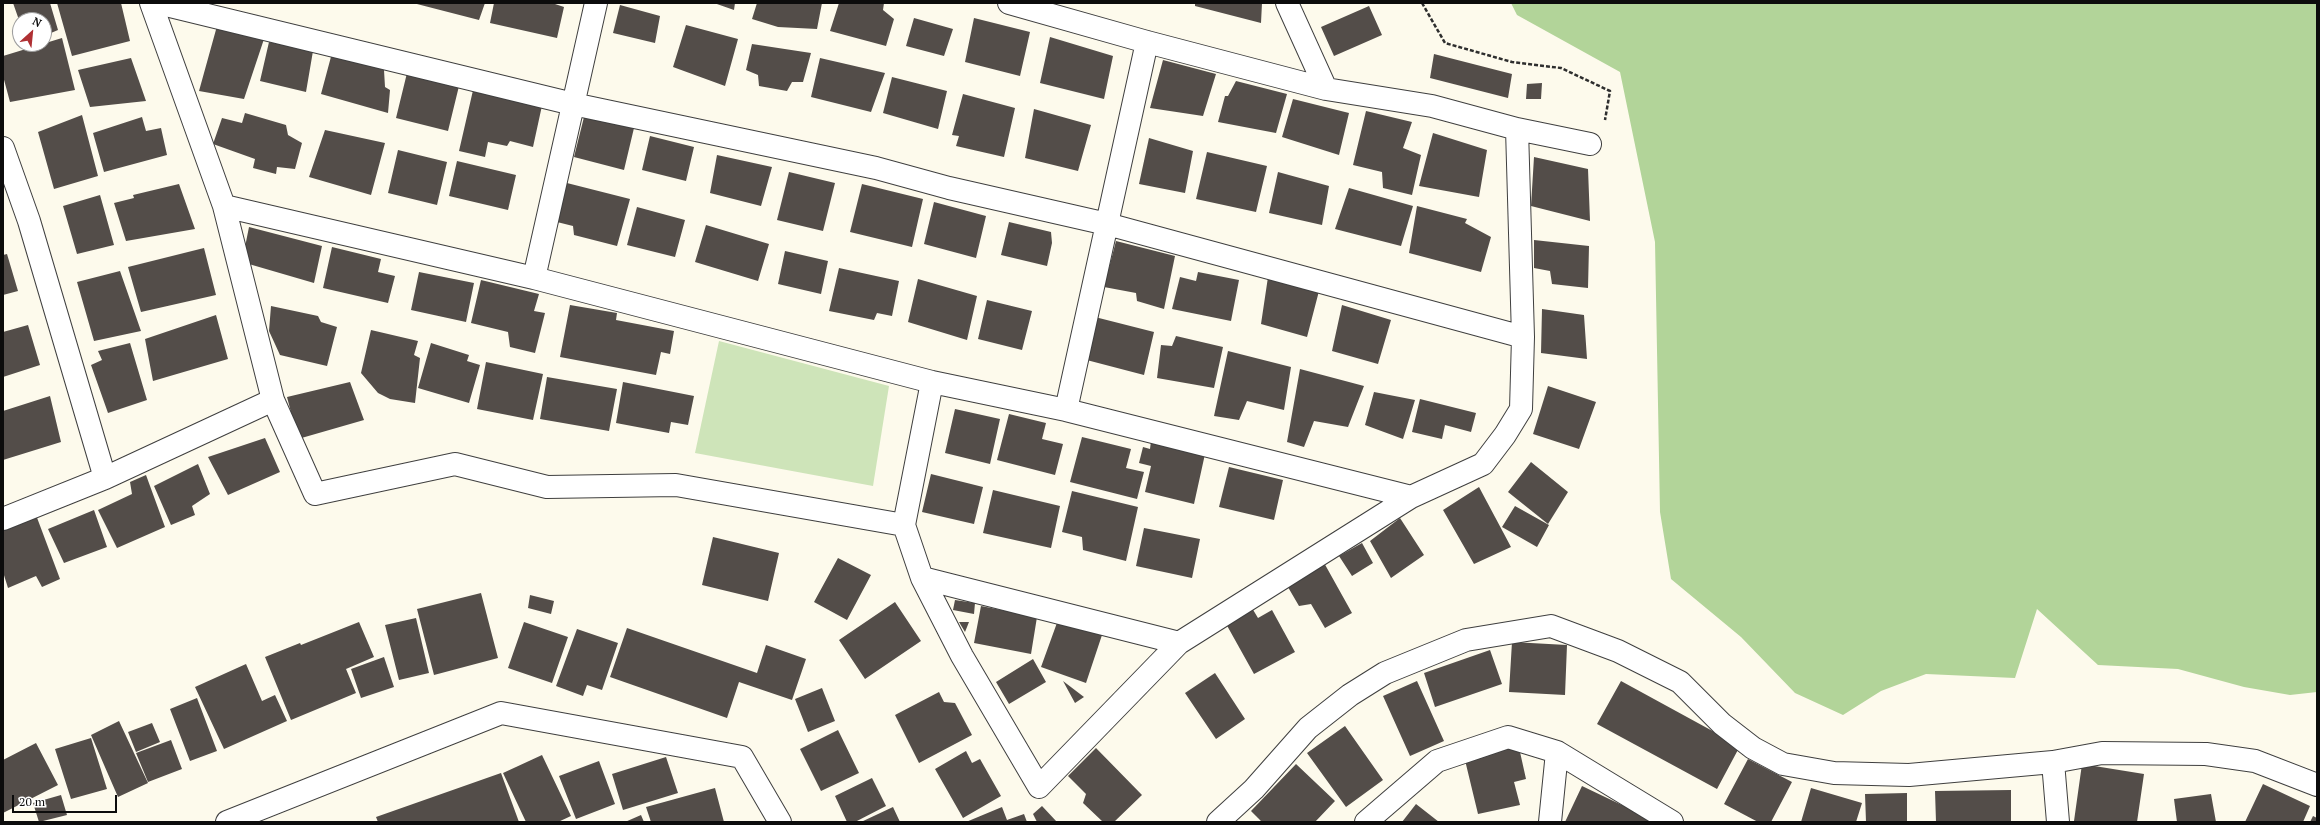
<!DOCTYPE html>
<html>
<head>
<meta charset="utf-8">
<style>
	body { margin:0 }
	#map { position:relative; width:2320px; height:825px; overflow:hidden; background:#fdfaec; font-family:"PT Serif",serif }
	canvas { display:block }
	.frame { position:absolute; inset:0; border:4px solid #0c0c0c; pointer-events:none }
	.north { position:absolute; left:12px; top:12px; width:40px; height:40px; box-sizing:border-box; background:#fff; border:1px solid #9e9e9e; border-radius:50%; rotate:27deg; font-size:11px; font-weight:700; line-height:16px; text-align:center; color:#0c0c0c }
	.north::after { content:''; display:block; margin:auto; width:14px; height:18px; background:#af3033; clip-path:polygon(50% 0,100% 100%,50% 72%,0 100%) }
	.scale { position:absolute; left:12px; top:795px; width:105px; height:18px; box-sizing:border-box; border:2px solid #0c0c0c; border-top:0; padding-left:5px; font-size:12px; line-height:14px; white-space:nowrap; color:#0c0c0c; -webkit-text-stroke:3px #fff; paint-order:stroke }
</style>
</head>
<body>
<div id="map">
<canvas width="2320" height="825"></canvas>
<div class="frame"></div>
<div class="north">N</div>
<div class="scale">20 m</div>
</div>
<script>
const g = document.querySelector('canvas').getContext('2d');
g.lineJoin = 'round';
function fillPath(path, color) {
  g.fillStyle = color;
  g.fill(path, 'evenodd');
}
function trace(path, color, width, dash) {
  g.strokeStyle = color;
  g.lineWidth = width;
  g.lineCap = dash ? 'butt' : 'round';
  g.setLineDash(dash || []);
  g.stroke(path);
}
const green = new Path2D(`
	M719,341L889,386L873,486L695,453Z`);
const forest = new Path2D(`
	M1511,3H2317V692L2290,695L2244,687L2178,669L2098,665L2037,609L2015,678L1926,674L1881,691L1843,715L1795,693L1741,637L1671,579L1660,512L1655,242L1620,72L1517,15Z`);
const building = new Path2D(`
	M13,3H50L58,30L44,36V20H19Z
	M57,3H121L130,41L72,56Z
	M413,3H485L479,20Z
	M494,3H552L564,7L557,38L490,23Z
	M715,3H735L734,10L714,3Z
	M757,3H822L817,29L778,27L752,19Z
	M839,3H884L883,10L894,19L886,46L830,31Z
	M1195,3H1262L1261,23L1195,6Z
	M620,5L660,16L655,43L613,33Z
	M1369,6L1382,35L1334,56L1321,27Z
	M914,18L953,29L944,56L906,46Z
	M974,18L1030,32L1020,76L965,62Z
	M686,25L738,39L725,86L673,67Z
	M217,26L264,39L244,99L199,91Z
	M1050,37L1113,56L1104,99L1040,83Z
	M62,38L75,90L10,102L3,76V56Z
	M269,42L313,51L306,92L260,81Z
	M752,44L811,53L803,82H792L787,91L759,86L758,75L746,70Z
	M332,53L384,70L385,87L390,90L388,113L321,94Z
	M1434,54L1512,74L1508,98L1430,78Z
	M131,58L146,101L90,107L78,70Z
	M820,58L885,73L871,112L811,97Z
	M1163,60L1216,74L1203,116L1150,108Z
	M407,73L459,86L448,131L396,118Z
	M892,77L947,91L938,129L883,113Z
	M1236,81L1287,94L1276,133L1218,122L1225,96H1228Z
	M1542,83L1541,99H1526L1527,84Z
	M474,86L543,101L533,147L510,141L507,146L488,142L485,157L459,151Z
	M963,94L1015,108L1004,157L956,146L959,136L952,135Z
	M1293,99L1349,113L1339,155L1282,137Z
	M1034,109L1091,125L1078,171L1025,158Z
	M1366,111L1412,122L1403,148L1421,155L1412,195L1383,188L1382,172L1353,165Z
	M245,113L286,125L288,135L302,143L295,169L277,167L276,174L253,168L255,159L213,144L222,118L242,123Z
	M82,115L98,176L54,189L38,132Z
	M142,117L146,131L161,128L167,155L104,172L93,133Z
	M584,117L634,128L624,170L574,157Z
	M325,130L385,143L371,195L309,177Z
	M1433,133L1487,150L1479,197L1419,186Z
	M650,136L694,147L686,181L642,170Z
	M1149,138L1193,151L1185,193L1139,184Z
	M398,150L447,162L437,205L388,193Z
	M1207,152L1267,166L1256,212L1196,199Z
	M717,155L772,167L761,206L710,193Z
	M1534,157L1588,169L1590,221L1531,206Z
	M457,161L516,175L508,210L449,196Z
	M789,172L835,183L823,231L777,220Z
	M1278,172L1329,186L1322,225L1269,213Z
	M559,181L630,199L617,246L574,235L573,226L549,220Z
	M179,184L195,229L126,241L114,203L134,198L133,195Z
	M862,184L923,199L912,247L850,232Z
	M1349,188L1413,206L1401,246L1335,229Z
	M100,195L114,245L77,254L63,206Z
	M934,202L986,216L976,258L924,244Z
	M1417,206L1467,219L1465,223L1491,237L1481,272L1409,253Z
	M637,207L685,220L675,257L627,245Z
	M1009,222L1051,232L1052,243L1047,266L1001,255Z
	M706,225L769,244L758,281L695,262Z
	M249,227L322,246L314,283L242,262Z
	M1534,240L1589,246L1588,288L1552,284L1550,271L1534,268Z
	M1116,241L1175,256L1164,309L1137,301L1136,293L1104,287Z
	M332,247L381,259L378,272L395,276L388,303L323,288Z
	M204,248L216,295L141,312L128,267Z
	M785,251L828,261L821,294L778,284Z
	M7,254L18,291L3,295V255Z
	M839,268L899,281L892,316L877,313L874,320L829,311Z
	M120,271L141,331L94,341L77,282Z
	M419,272L474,283L466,322L411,310Z
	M1198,272L1239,280L1231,321L1172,309L1180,277L1196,281Z
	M1268,277L1319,291L1307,337L1261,324Z
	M918,279L977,296L967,340L908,322Z
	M481,280L539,294L534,311L545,313L535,353L510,347L508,332L471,323Z
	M987,300L1032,311L1022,350L978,339Z
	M570,305L617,313L616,320L674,331L670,354L661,352L656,375L560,357Z
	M1342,305L1391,320L1378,364L1332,351Z
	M271,306L318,316L321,322L337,327L327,366L280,355L269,331Z
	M1542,309L1584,315L1587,359L1541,353Z
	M216,315L228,359L153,381L145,339Z
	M1091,316L1154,332L1144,375L1079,358Z
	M28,325L40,365L3,377V332Z
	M371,330L418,341L414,355L420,358L415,403L390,399L378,393L361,373Z
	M1176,336L1223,347L1214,388L1157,378L1161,345L1172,346Z
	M130,343L147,400L108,413L91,365L102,360L98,351Z
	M431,343L469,355L467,361L480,365L469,403L418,388Z
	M1228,351L1291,367L1284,410L1247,401L1239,420L1214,416Z
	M486,362L543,374L533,420L477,409Z
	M1300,369L1364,386L1348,427L1314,421L1304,447L1287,442Z
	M547,377L617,389L609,431L540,419Z
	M350,382L364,420L298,439L287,397Z
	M623,382L694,396L688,425L671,422L669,433L616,423Z
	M1548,386L1596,402L1579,449L1533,434Z
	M1374,392L1415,400L1403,439L1365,425Z
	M50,396L61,442L3,460V411Z
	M1420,399L1476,413L1471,432L1445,425L1442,439L1412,432Z
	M955,409L1000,419L990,464L945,453Z
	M1009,414L1046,423L1042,439L1063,444L1055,475L997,460Z
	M1082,437L1131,449L1126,468L1144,472L1137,499L1070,482Z
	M265,438L280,472L228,495L208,457Z
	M1151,441L1205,454L1194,504L1145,492L1151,466L1139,463L1143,447L1150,449Z
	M1531,462L1568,492L1548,524L1508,492Z
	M198,464L210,494L192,506L195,515L171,525L154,486Z
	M1229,467L1283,480L1274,520L1219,507Z
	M931,474L983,487L974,524L922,512Z
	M146,475L165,527L117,548L98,510L132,494L130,482Z
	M1479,487L1511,547L1474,564L1443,510Z
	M993,490L1060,506L1051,548L983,533Z
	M1072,491L1138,507L1126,561L1083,550L1082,537L1062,532Z
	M1515,506L1549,525L1537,547L1502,527Z
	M94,510L107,547L64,563L48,529Z
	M36,515L60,579L42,587L36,576L8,588L3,572V530Z
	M1400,518L1424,555L1391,578L1370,541Z
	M1144,528L1200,539L1192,578L1136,566Z
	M713,537L779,553L768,601L702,585Z
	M1362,543L1373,563L1352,576L1339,556Z
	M838,558L871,575L847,620L814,602Z
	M1323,561L1352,613L1325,628L1311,604L1299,606L1285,582Z
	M481,593L498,658L434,675L417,609Z
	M530,595L554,601L551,614L528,608Z
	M955,600L975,603L974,614L953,610Z
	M895,602L921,641L865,679L839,640Z
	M981,606L1037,617L1031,654L974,643Z
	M1252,608L1258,618L1272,610L1295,652L1254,674L1225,622Z
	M416,618L429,673L399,680L385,625Z
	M1058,620L1102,635L1086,683L1041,667Z
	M359,622L374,657L346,669L356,693L291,720L265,657L300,643L301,645Z
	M524,622L568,637L552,683L508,668Z
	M959,622H969L965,632Z
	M627,628L757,673L766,645L806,659L792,700L739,682L727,718L610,677Z
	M577,629L618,643L602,690L587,685L583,696L556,686Z
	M1512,642L1567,645L1565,695L1509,692Z
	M1490,650L1502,684L1435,707L1424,673Z
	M384,657L394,687L361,698L351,669Z
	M1033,659L1046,682L1009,704L996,682Z
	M246,664L262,701L275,695L287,721L224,749L195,687Z
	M1215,673L1245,719L1216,739L1185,693Z
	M1063,681L1084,697L1075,703Z
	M1417,681L1444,741L1410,756L1383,696Z
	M1621,681L1740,746L1717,789L1597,724Z
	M822,688L835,721L808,732L795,699Z
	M939,692L944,702L955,703L972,735L919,763L895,715Z
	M197,698L217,751L190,761L170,709Z
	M119,721L148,783L118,797L91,735Z
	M152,723L160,742L136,752L128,732Z
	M1345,726L1383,780L1346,807L1307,753Z
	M838,730L859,773L821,791L800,749Z
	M91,738L107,789L71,799L55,749Z
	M171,740L182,769L148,782L136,753Z
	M36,743L58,785L3,813V760Z
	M1518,743L1526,779L1514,782L1520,805L1478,814L1464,756Z
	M1096,748L1142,795L1114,822H1103L1083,803L1086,794L1068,776Z
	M966,751L972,763L980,759L1001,796L963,818L935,769Z
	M542,755L571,816L558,822H526L503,773Z
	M666,757L678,793L623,810L612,774Z
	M1748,759L1792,782L1771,822H1758L1724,804Z
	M599,761L615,804L576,819L559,776Z
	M1296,764L1335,801L1315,822H1262L1251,811Z
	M2082,764L2144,774L2137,822L2074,821Z
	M501,773L519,822H378L376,817Z
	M872,778L886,806L855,822H847L835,796Z
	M2263,784L2310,806L2303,822H2245Z
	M1582,786L1649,818L1647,822H1565Z
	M715,788L724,822H651L646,807Z
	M1811,788L1862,803L1856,822H1801Z
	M2011,790V822H1936L1935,791Z
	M1907,793V822H1866L1865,794Z
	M2211,794L2216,822H2177L2174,799Z
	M61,795L67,815L39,822L33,803Z
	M1416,804L1439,822H1402Z
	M1042,806L1057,822H1037L1033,814Z
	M893,807L900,822H861Z
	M1002,807L1007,820L1024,814L1027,822H966Z
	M641,815L644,822H625Z
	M2313,816L2317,818V822H2310Z`);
const path = new Path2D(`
	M1422,3L1445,43L1512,62L1561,68L1610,91L1605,120`);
const street = new Path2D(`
	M151,3L224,206L273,400L315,494L455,464L547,487L676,485L904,525L922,578L962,656L1039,787L1179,643L1411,497L1483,464L1505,435L1521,409L1523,337L1517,129L1432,106L1326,89L1147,42L1009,3
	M158,3L573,104L876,168L949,188L1107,224L1523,337
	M1287,3L1326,89
	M1517,129L1590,144
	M3,148L29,221L105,478
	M224,206L534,278L932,382L1066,410L1411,497
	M534,278L596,3
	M1066,410L1147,42
	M3,519L105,478L273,400
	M904,525L932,382
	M922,578L1179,643
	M2053,762L2102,753L2206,754L2255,761L2317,785
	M227,822L501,713L742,757L780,822
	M1218,822L1254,789L1308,728L1350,695L1385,673L1466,640L1551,626L1618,651L1680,682L1722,724L1753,748L1783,764L1834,773L1909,775L2053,762L2058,822
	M1366,822L1437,761L1508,737L1557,752L1672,822
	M1550,822L1557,752`);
fillPath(green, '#cee4b9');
fillPath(forest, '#b2d499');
fillPath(building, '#534d49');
trace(street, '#3f3f3f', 24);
trace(path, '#2e2e2e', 2.5, [4, 2]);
trace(street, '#fff', 22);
</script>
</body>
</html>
